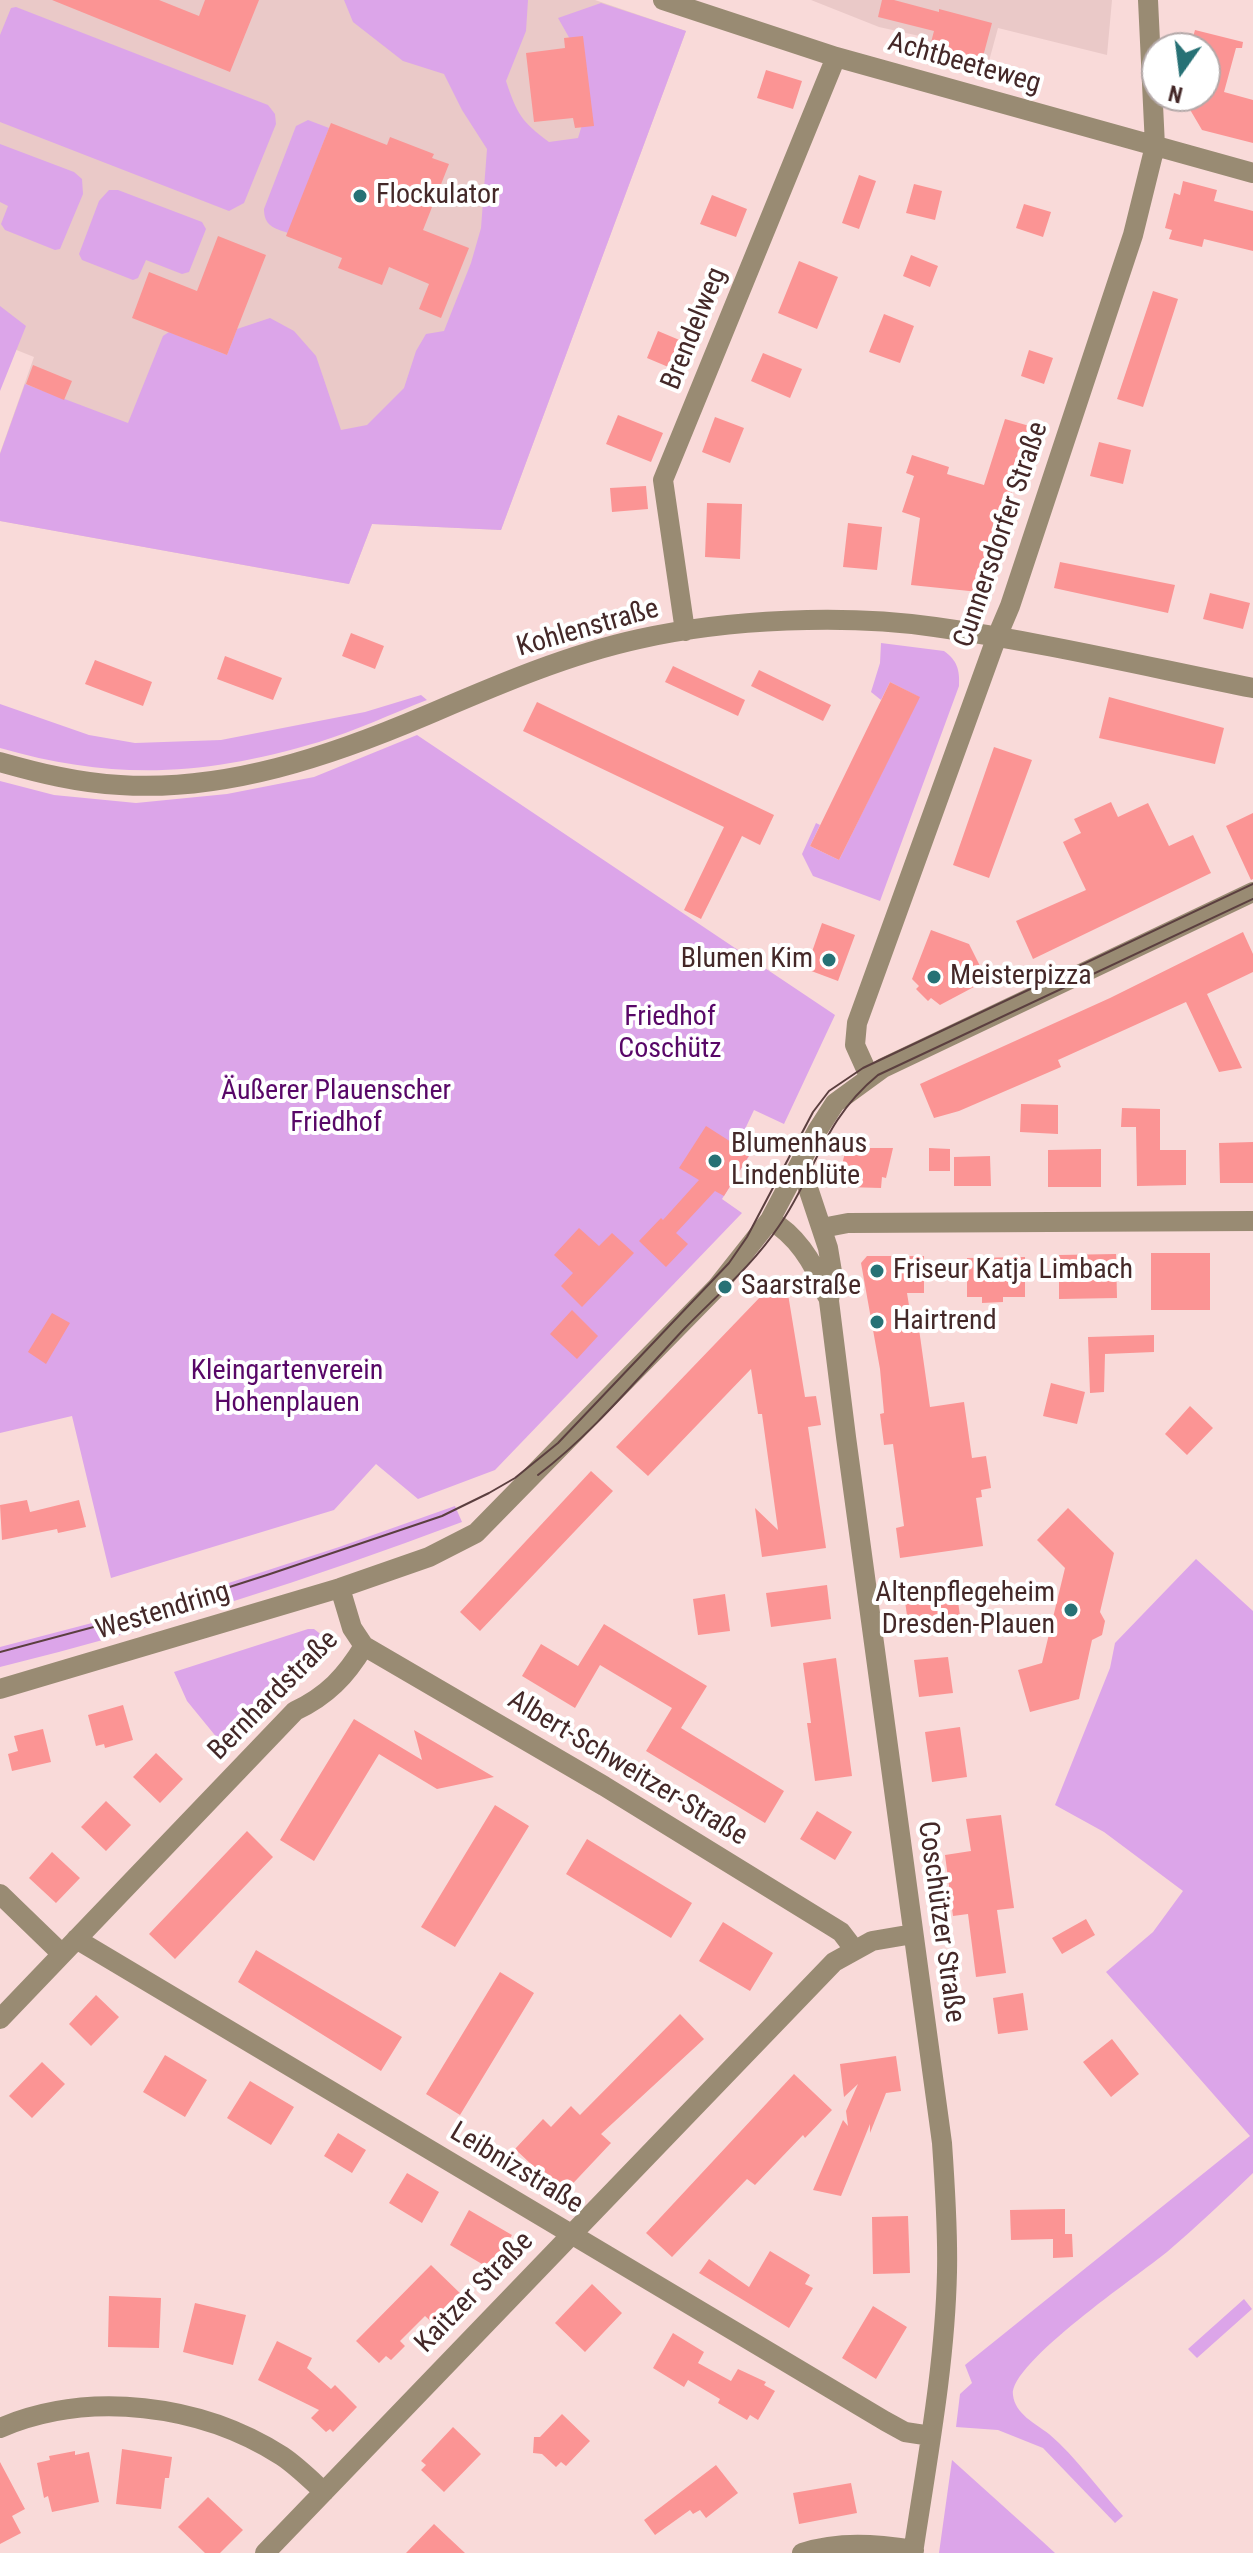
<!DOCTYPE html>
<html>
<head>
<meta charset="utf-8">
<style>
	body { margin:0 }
	#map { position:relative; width:1253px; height:2553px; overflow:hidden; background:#f9dad9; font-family:"Roboto Condensed",sans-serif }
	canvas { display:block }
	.north { position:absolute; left:1141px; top:32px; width:80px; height:80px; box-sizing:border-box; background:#fff; border:2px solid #b4a9a9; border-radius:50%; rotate:194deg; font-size:22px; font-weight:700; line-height:32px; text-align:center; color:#442828 }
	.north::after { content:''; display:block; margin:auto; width:28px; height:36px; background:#277175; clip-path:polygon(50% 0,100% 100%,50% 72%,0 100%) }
</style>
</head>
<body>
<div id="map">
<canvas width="1253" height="2553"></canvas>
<div class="north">N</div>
</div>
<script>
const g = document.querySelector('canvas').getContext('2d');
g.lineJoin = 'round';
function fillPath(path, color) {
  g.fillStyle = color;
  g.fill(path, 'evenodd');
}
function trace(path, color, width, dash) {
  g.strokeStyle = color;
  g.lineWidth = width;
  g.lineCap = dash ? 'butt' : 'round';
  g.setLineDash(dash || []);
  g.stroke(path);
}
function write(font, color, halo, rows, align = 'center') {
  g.font = font + ' "Roboto Condensed",sans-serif';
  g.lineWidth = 8;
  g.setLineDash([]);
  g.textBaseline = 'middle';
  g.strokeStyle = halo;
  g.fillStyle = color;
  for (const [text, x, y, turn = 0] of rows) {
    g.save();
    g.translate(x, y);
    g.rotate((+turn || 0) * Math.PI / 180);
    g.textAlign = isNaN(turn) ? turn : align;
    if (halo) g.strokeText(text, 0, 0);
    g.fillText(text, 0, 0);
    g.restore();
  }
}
const built = new Path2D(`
	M0,0H595L686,31L501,530L372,524L349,584L0,521V453L34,357L9,347L0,368Z
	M811,0H1112L1107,55L998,28L986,72L921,55L924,37L879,27Z`);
const green = new Path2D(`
	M344,0H528L526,31L506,81C517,114 521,121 549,142L578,138L588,105L587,69L558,18L601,3L686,31L501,530L372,524L349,584L0,521V454L25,384L128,423L163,336L169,332L227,355L237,329L270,318L294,331L316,356L341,430L367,425L404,388L416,351L426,334L444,331L471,263L481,228L487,149L462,110L444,74L403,61L353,22Z
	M16,7L268,105L275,114L276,124L244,203L229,211L0,122V35L11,8Z
	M308,120L329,128L288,233C274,228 264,226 264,209L296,126Z
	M0,144L74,172L82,179L83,194L60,249L55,250L5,230L1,224L8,206L0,202Z
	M109,190H118L202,222L206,229L189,272L182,274L146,260L138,278L133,280L82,260L79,254L99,201Z
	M0,306L26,326L0,391Z
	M881,643L944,651C957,660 960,670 959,686L880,901L813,876L802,854L816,823L820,825L810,846L839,860L919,697L890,682L881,700L871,692L880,663Z
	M421,695L427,700C391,714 355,731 319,742C204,776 115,781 0,748V704L89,735L135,743L221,740L365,712Z
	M417,735L835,1015L784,1124L754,1110L738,1144L751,1153L722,1199L742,1213L495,1470L418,1499L376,1464L334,1510L111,1578L72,1416L0,1433V781L54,795L136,803L227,794L314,777Z
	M455,1506L462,1522C311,1579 157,1628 0,1667V1647L161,1605L339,1547Z
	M1196,1559L1253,1611V2173C1225,2200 1196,2227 1167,2252C1139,2275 1009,2363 1013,2395C1015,2414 1036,2424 1049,2434C1076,2457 1099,2490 1123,2516L1115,2523L1043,2448L998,2430L956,2427L960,2394L972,2383L965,2365L1250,2136L1106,1972L1153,1932L1183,1891L1104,1832L1055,1805L1110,1668L1115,1643Z
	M308,1629H314L323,1636L325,1646L321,1653L227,1750L187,1701L174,1672Z
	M1244,2299L1252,2309L1197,2358L1188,2349Z
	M952,2460L1042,2541L1055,2553H939Z`);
const building = new Path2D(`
	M52,0H159L199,16L205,0H259L230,72Z
	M882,0H894L939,12V9L992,23L981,64L929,50L934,31L878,17Z
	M1195,30L1243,42L1242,48H1236L1224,92L1253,100V143L1202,130L1182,96H1205V48H1190Z
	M583,36L594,126L575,128L573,118L534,122L526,53L565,48L564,38Z
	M766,70L802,81L793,109L757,98Z
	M331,123L387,145L390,137L434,154L432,158L449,164L423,230L469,248L441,318L419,309L429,284L389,267L382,285L338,268L342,258L286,236Z
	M859,175L876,181L859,229L842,223Z
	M1183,181L1217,190L1214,201L1253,211V251L1204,239L1202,247L1169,239L1172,230L1165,228L1174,193L1180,195Z
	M914,184L942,191L935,220L906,213Z
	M712,195L747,209L736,237L700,224Z
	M1024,204L1051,212L1043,237L1016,228Z
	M218,236L266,255L227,355L132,318L149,272L197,291Z
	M911,255L938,266L930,287L903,276Z
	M799,261L838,277L817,329L778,313Z
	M1153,291L1178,299L1143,407L1117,399Z
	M884,314L914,326L900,363L869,352Z
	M658,331L696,347L685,374L647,358Z
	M1029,350L1053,358L1044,384L1021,376Z
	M763,353L802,369L790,398L751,381Z
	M33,365L72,381L64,400L26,384Z
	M618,415L663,433L651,462L606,444Z
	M715,417L744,428L730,463L702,452Z
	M1005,419L1033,427L979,592L911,585L920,518L902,512L914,476L906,473L912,455L949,467L947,474L984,485Z
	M1099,442L1131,450L1123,484L1090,476Z
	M646,486L648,509L612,512L610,488Z
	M707,503L742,504L740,559L705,557Z
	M848,523L882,527L877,570L843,567Z
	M1060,562L1175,585L1168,613L1054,588Z
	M1210,593L1250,603L1243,629L1203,619Z
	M351,633L384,646L375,669L342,656Z
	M225,656L282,678L273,700L217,679Z
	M95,660L152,682L143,706L85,684Z
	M673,666L745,700L738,716L665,682Z
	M759,670L831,705L823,721L751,686Z
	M890,682L920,697L839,860L810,846Z
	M1109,697L1224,728L1215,764L1099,738Z
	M537,702L774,815L760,845L742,836L701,919L684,910L724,827L523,731Z
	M994,747L1032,760L989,878L953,865Z
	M1111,802L1118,817L1148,803L1169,846L1193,835L1211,873L1033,959L1016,921L1086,890L1063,842L1081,833L1074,819Z
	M1253,813V879L1251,880L1226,826Z
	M822,923L855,935L838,981L806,969Z
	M931,930L969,944L987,980L940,1005L931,998L928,1001L916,989L919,986L912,979Z
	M1243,932L1253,954V972L1207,994L1242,1068L1219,1072L1186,1002L1058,1060L1061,1067L959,1111L934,1118L920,1084L1110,998Z
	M1021,1104L1058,1105V1134L1020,1132Z
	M1122,1108L1160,1109V1150H1186V1185L1137,1186L1136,1127H1121Z
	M706,1126L750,1154L724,1196L715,1191L676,1233L688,1244L666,1267L639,1241L661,1218L663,1220L699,1180L679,1168Z
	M1253,1142V1183H1220L1219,1143Z
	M846,1148H893L886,1178L882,1177L881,1188L846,1187L845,1166L842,1165Z
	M929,1148L950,1149V1171H929Z
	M1101,1149V1187H1048V1150Z
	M990,1156L991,1186H954V1157Z
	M579,1228L599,1246L612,1233L634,1253L582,1307L561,1286L573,1273L554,1255Z
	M1151,1253H1210V1310H1151Z
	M1116,1254L1117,1298L1059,1299V1255Z
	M867,1256H924V1293H907L913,1330L919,1329L930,1407L964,1402L972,1458L986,1456L991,1488L981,1490L982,1497L976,1498L983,1546L900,1558L896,1528L904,1526L893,1444L884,1445L880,1414L884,1413L880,1369L861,1263Z
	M1025,1257V1297H1003V1302L982,1303V1297H967V1258Z
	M780,1285L788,1294L805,1397L816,1396L821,1425L808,1427L826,1548L762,1557L755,1508L778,1530L762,1414H758L751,1369L648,1476L616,1447L764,1293L773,1286Z
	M572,1310L598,1336L577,1359L550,1334Z
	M52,1313L70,1323L46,1364L28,1352Z
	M1154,1335V1352L1105,1354L1104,1392L1090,1393L1088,1337Z
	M1051,1383L1085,1392L1077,1424L1043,1416Z
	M1190,1406L1213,1428L1187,1455L1165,1434Z
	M591,1471L613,1491L480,1631L460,1612Z
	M27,1500L30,1512L79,1500L86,1527L58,1533L57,1529L2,1540L0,1505Z
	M1068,1508L1114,1553L1100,1612L1105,1621L1102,1635L1092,1640L1079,1699L1030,1712L1018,1670L1042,1663L1065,1568L1037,1540Z
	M827,1585L831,1619L771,1627L766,1593Z
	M956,1587L961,1623L909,1630L904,1594Z
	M725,1594L730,1631L698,1635L693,1599Z
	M604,1624L707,1686L681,1728L784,1791L765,1823L646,1751L672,1708L600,1665L575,1708L522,1676L541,1644L578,1666Z
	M948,1657L953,1693L919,1697L914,1660Z
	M836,1658L852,1776L815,1781L807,1723H811L803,1663Z
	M123,1705L133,1740L105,1748L104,1744L96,1746L88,1715Z
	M354,1719L422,1760L414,1730L494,1777L437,1789L379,1754L314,1861L280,1840Z
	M960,1727L967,1777L932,1782L925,1732Z
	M43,1729L51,1762L12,1771L8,1754L18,1751L14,1736Z
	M156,1753L183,1779L160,1803L133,1777Z
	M106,1801L131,1825L106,1851L81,1827Z
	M495,1805L529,1826L455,1947L421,1927Z
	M817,1811L852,1832L835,1860L800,1839Z
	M1001,1815L1014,1908L997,1910L1006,1973L976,1977L968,1914L953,1916L945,1855L971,1851L966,1819Z
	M247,1831L273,1857L175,1959L149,1934Z
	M587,1839L692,1903L671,1938L566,1874Z
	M52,1852L80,1878L56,1903L29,1878Z
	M1086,1919L1095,1935L1062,1954L1052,1938Z
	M723,1922L773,1953L750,1991L699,1961Z
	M256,1950L402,2037L381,2071L238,1982Z
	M500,1972L534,1993L460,2115L426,2094Z
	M1023,1993L1028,2030L998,2034L993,1998Z
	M96,1995L119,2017L91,2046L69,2024Z
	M680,2014L704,2039L601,2134L611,2143L563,2194L515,2149L543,2119L551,2127L571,2106L580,2115Z
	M1112,2039L1139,2074L1111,2097L1083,2062Z
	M165,2055L207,2080L185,2117L143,2092Z
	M896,2056L901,2091L886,2093L870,2133V2124L841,2196L813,2190L843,2120L848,2126L846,2111L858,2084L844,2097L840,2064Z
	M42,2062L65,2084L32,2118L9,2096Z
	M794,2074L832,2110L805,2138L803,2135L755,2185L747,2179L672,2257L646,2233Z
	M250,2081L294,2107L271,2145L227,2118Z
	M338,2133L366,2150L352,2173L324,2156Z
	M407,2173L439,2192L422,2223L389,2203Z
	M1065,2209V2234H1072L1073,2257L1053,2258V2239L1011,2240L1010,2210Z
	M469,2210L512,2235L492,2270L450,2245Z
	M908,2216L910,2273L873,2274L872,2217Z
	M770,2251L810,2275L805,2284L813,2288L789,2328L699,2273L709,2259L749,2287Z
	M431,2265L465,2298L436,2326L425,2316L400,2341L405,2346L391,2360L386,2356L379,2363L356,2341Z
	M592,2284L622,2313L585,2352L555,2323Z
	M109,2296L161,2298L159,2348L108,2347Z
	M195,2303L246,2315L233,2365L183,2352Z
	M873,2306L907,2327L876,2379L842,2358Z
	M673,2333L704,2352L698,2363L731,2381L738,2369L766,2382L764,2385L775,2391L758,2420L750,2415L747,2420L718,2403L720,2399L688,2380L684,2387L653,2368Z
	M277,2341L312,2358L307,2368L331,2389L335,2385L357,2407L333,2432L330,2429L326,2432L311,2418L319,2410L258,2380Z
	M562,2414L590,2441L566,2466L561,2462L556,2467L542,2454L533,2453L534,2437H540Z
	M453,2427L481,2454L444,2492L421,2470L426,2465L421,2461Z
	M122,2449L172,2457L169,2478H165L161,2509L116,2504Z
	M75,2451V2455L89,2452L99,2502L52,2512L48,2496L44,2498L37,2463L50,2460L49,2456Z
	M0,2462L25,2509L12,2516L21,2533L0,2544Z
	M716,2465L738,2493L706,2518L700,2510L693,2514L690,2510L655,2535L644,2520Z
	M851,2483L857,2513L799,2524L793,2493Z
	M208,2497L243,2530L220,2553H205L178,2527Z
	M434,2524L465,2553H406Z`);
const minor = new Path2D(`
	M663,0L836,57L1253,173
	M685,631L663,480L836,57
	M0,762C39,773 79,783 120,785C225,792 331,756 427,715C495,686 566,655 639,639C728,619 845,614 935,627C1042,642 1148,667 1253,688
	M869,1076L855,1045L857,1023L996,639L1010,606L1133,235L1155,146L1148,0
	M802,1161L805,1179L828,1248L832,1272L829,1301L846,1437L942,2143C945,2186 948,2229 947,2272C945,2366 927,2460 913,2553
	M770,1220C798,1236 816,1267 827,1296
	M822,1228L848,1223L1253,1221
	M340,1588L352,1628L364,1646L604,1786L833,1927L841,1932L854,1949
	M0,1689L340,1588L429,1557L476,1533L717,1287L770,1220L817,1131L835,1103L883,1068L1253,892
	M0,1894L62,1954
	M76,1939L885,2421L905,2432L931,2436
	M0,2019L295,1711C327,1696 346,1676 364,1646
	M0,2428C89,2390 201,2404 282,2456C297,2466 311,2480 324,2492
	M265,2553L834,1962L872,1941L913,1934
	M802,2553C839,2541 876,2544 914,2550`);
const tram = new Path2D(`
	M538,1475C592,1434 637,1379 684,1329C716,1296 753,1265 779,1226C817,1171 822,1121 878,1075L1253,899
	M0,1652L161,1609L270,1574L442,1516L489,1493L515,1478L558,1443L729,1263L747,1237L813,1112L829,1091L863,1068L1253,884`);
const markers = [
	[360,196,8,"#277175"],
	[829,960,8,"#277175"],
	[934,977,8,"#277175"],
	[715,1161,8,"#277175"],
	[877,1271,8,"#277175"],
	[725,1287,8,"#277175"],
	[877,1322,8,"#277175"],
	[1071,1610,8,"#277175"]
];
const streetNames = [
	["Achtbeeteweg",964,64,16],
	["Brendelweg",695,329,-68],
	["Cunnersdorfer Straße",1002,535,-71],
	["Kohlenstraße",588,629,-16],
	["Westendring",163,1612,-17],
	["Bernhardstraße",274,1696,-45],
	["Albert-Schweitzer-Straße",627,1769,31],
	["Coschützer Straße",940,1922,82],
	["Leibnizstraße",516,2169,31],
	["Kaitzer Straße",475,2293,-46]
];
const poiNames = [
	["Flockulator",376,196],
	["Blumen Kim",813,960,"right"],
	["Meisterpizza",950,977],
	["Blumenhaus",731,1145],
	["Lindenblüte",731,1177],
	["Friseur Katja Limbach",893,1271],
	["Saarstraße",741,1287],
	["Hairtrend",893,1322],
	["Altenpflegeheim",1055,1594,"right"],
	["Dresden-Plauen",1055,1626,"right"]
];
const parkNames = [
	["Friedhof",670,1018],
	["Coschütz",670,1050],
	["Äußerer Plauenscher",336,1092],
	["Friedhof",336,1124],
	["Kleingartenverein",287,1372],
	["Hohenplauen",287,1404]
];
fillPath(built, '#eac9c8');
fillPath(green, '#dca5e9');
fillPath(building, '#fb9494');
trace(minor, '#998b73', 20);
trace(tram, '#5b3f3f', 2);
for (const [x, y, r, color] of markers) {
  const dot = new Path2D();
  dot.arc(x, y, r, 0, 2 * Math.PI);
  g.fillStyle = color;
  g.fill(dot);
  trace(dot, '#fff', 3);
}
write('28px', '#442828', '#fff', streetNames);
write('28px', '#442828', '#fff', poiNames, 'left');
write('28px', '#580767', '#fff', parkNames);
</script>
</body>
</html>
